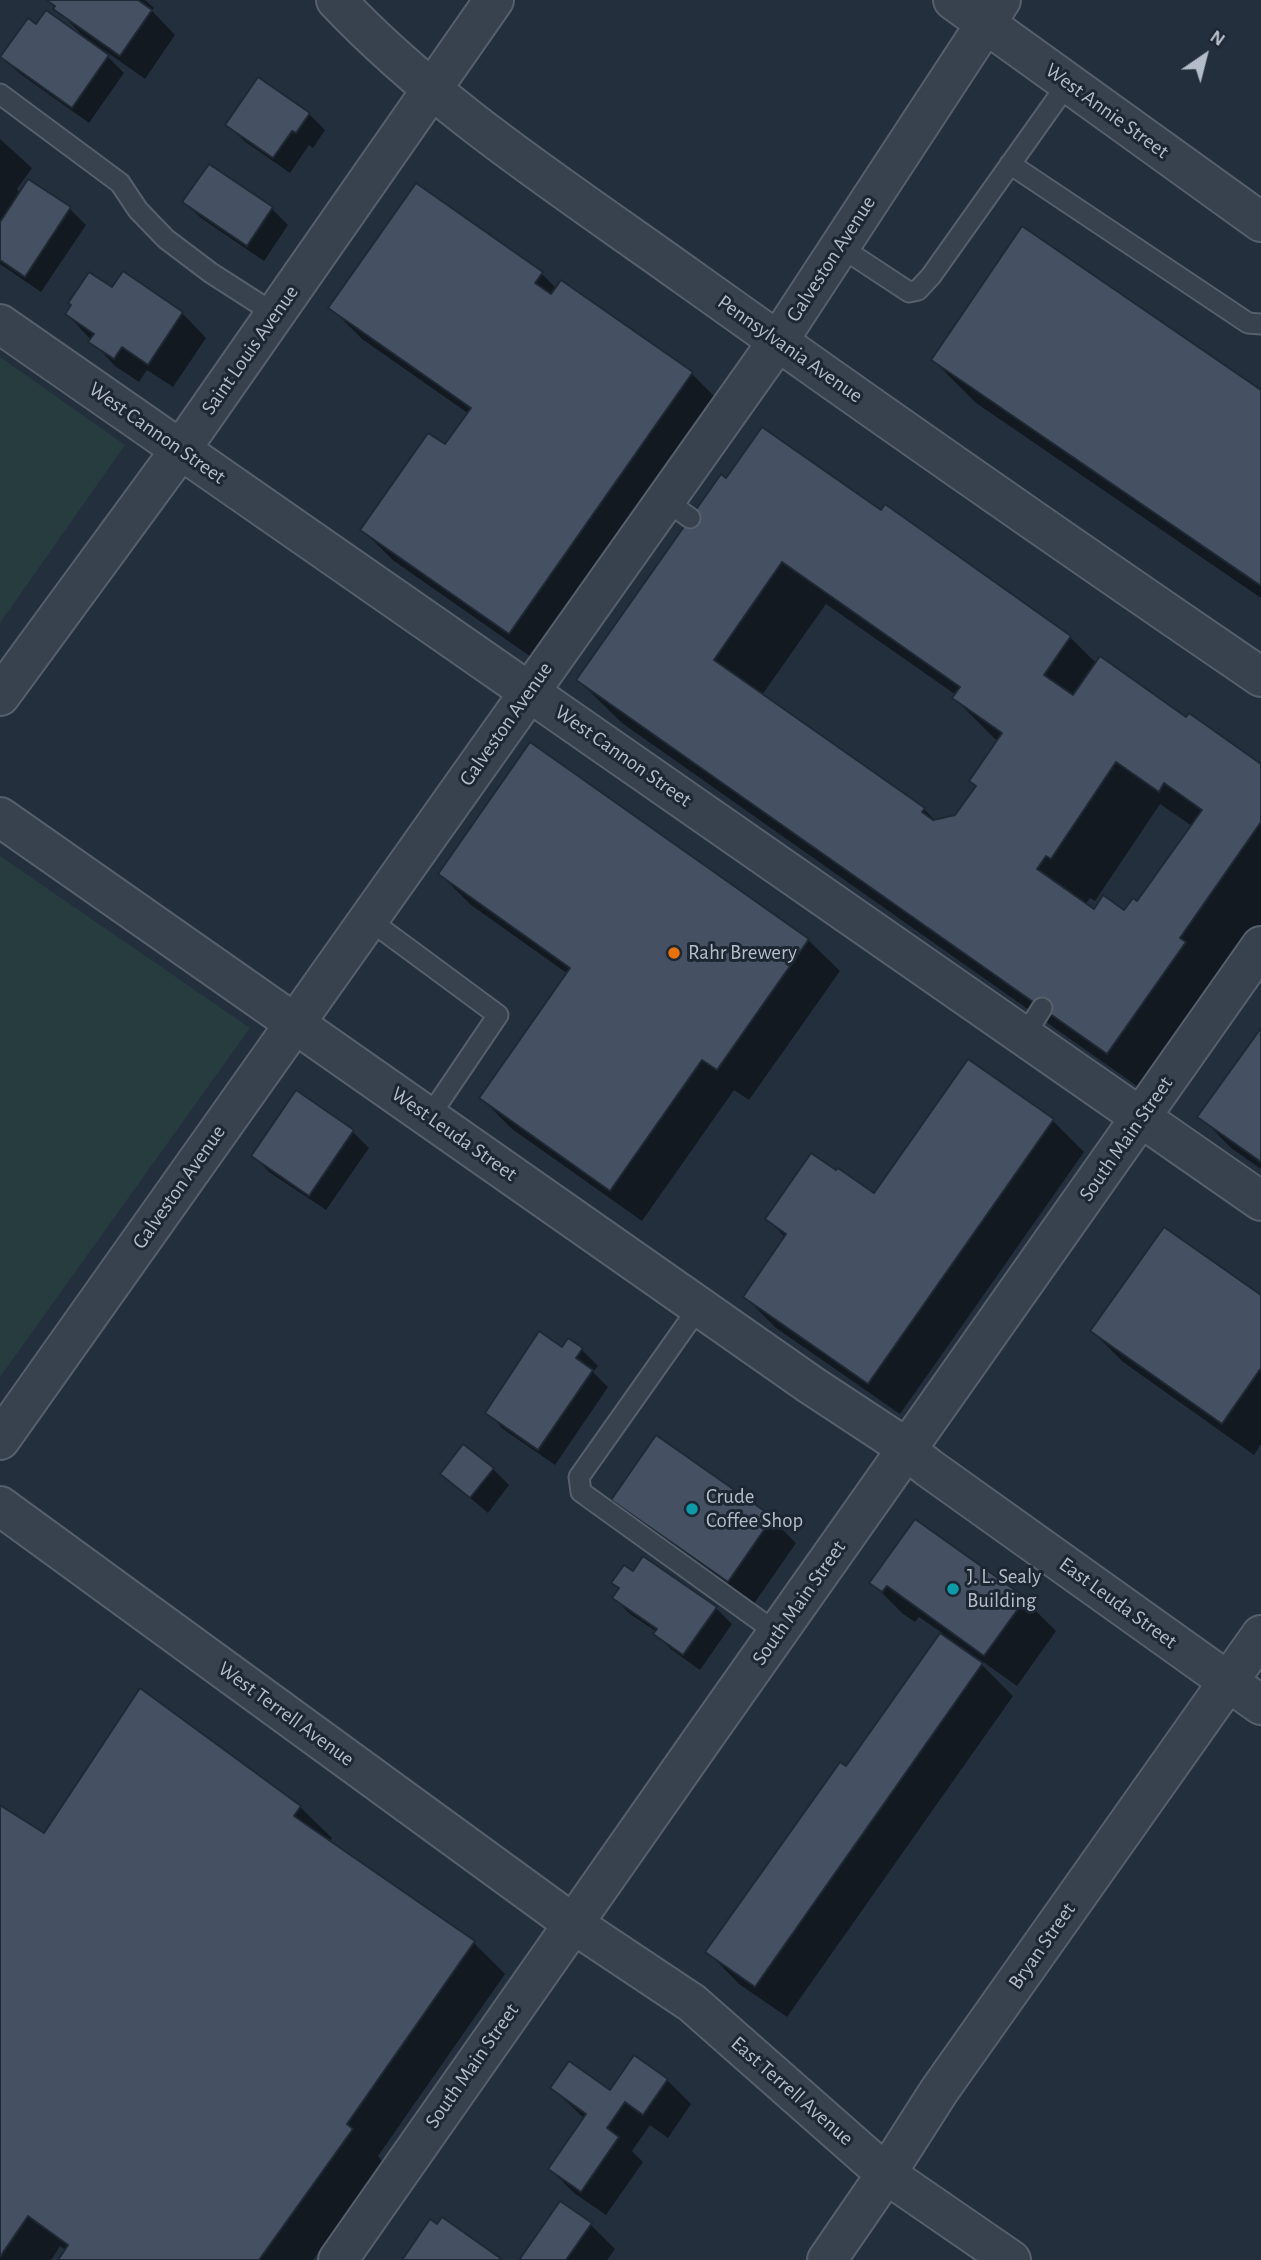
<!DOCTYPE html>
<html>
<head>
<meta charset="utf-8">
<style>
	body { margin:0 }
	#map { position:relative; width:1261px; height:2260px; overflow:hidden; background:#242f3e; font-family:"Alegreya Sans",sans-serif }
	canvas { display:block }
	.north { position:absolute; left:1170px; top:21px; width:70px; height:70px; -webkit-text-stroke:5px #1d2633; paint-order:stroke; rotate:35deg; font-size:19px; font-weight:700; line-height:28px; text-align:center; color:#b4bcc9 }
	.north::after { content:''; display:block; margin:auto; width:24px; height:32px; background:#b4bcc9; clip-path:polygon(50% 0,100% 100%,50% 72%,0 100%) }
</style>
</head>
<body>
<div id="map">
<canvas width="1261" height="2260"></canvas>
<div class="north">N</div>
</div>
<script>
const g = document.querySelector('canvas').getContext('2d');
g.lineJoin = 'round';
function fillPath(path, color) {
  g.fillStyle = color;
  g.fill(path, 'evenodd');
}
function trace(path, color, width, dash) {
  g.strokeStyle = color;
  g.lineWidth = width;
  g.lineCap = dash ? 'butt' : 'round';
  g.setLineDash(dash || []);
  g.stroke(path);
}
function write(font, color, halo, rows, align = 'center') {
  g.font = font + ' "Alegreya Sans",sans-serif';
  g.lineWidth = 6;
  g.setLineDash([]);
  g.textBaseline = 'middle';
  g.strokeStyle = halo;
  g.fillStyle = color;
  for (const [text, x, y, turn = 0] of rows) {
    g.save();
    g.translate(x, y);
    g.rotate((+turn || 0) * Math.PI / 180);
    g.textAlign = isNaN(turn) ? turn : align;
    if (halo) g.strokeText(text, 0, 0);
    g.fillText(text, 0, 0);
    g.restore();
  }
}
const green = new Path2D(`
	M0,357L125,445L0,623Z
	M0,856L250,1028L0,1377Z`);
const shadow = new Path2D(`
	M48,0H145L154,8L152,11L175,35L145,79L104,50L103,52L124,73L89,123L19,73L2,57L36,26L82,38L83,36Z
	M309,114L325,130L313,148L309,145L290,173L244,141L228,125Z
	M0,139L32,168L17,189L21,193L70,209L86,225L41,292L0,264Z
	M209,166L272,209L288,225L264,261L201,218L184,202Z
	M124,274L182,313L206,338L173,387L147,370L139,382L115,366L67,314L113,290Z
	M542,274L557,289L561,282L692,374L723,405L541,664L394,561L362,530L445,447L469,414L362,339L331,308Z
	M933,360L1261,392V598L976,403Z
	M726,480L881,513L885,507L1070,637L1097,664L1261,766V927L1222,981L1151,1096L622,723L578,680ZM826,604L956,695L954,698L998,742L977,787L956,817L936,821L924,809L762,695ZM1160,804L1192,826L1138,904L1125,912L1094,911L1085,905L1090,898L1095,901Z
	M440,874L808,940L840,971L749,1100L734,1090L642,1221L512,1129L481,1098L568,974L471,905Z
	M1261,1031V1169L1231,1148L1200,1116Z
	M1053,1121L1084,1152L900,1414L776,1328L745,1297L786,1238L767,1219L875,1195Z
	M353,1132L369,1148L326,1210L269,1172L253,1155Z
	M1261,1297V1444L1254,1455L1123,1362L1092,1331Z
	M562,1349H581L598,1366L593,1372L608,1387L555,1465L503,1429L487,1412Z
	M656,1438L772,1519L796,1543L753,1605L637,1524L613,1500Z
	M493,1469L509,1485L488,1513L442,1474Z
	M916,1521L1025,1600L1056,1631L1017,1686L979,1659L978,1661L1013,1696L787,2017L739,1984L708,1952L847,1768L942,1633L919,1617L915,1622L903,1614L872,1583Z
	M633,1573L716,1608L732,1624L700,1670L672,1650L655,1634L657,1632L630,1614L614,1598L620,1590L613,1583Z
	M140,1691L300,1807L332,1838L329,1842L474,1943L505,1974L378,2156L383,2162L313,2260H60L67,2251L60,2246L51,2260H0V1807L44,1836Z
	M667,2080L691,2104L668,2138L650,2125L632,2151L643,2162L606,2215L574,2193L550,2169L585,2119L552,2088L610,2093Z
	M590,2224L615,2249L607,2260H521Z`);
const building = new Path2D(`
	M46,0H138L152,10L120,56L53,9L55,6Z
	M46,10L109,55L72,108L0,57L28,18L36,24Z
	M258,77L310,113L296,133L292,131L273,158L225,125Z
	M209,164L273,207L247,246L182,202Z
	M28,179L71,207L25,277L0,260V222Z
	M416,183L543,272L535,283L551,294L561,280L693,372L509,634L360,530L428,433L445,444L471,408L328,308Z
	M1022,226L1261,390V586L931,360Z
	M123,271L183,312L148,365L122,347L114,359L88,342L94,334L65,314L71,305L68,303L89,272L112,287Z
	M762,427L881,510L885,504L1071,636L1044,675L1073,695L1100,656L1186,717L1189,713L1261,764V822L1180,938L1186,942L1107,1054L576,680L721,474L726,478ZM782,562L960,687L952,698L1002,733L969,781L976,786L955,815L933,820L922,812L925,808L714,660ZM1116,762L1159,792L1164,783L1202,810L1137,901L1133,898L1124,910L1103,895L1094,909L1037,869L1046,856L1051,859Z
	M530,742L809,939L717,1070L702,1060L610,1191L479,1098L570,968L438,874Z
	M1261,1028V1162L1197,1117Z
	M968,1059L1054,1119L868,1384L743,1297L786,1234L765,1219L811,1153L836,1170L838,1168L874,1193Z
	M296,1090L354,1130L309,1196L251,1156Z
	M1164,1227L1261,1295V1368L1222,1424L1090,1331Z
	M539,1331L562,1347L568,1338L583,1348L576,1358L593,1370L538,1450L485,1413Z
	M656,1435L773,1517L728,1582L611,1500Z
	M463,1444L494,1468L470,1498L440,1474Z
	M915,1519L1026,1598L984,1656L887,1586L882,1592L869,1583Z
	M643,1556L717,1607L683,1655L653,1634L657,1629L612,1598L619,1588L611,1583L624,1565L633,1571Z
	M940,1633L983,1663L755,1987L705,1952L840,1762L846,1766Z
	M140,1688L301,1806L294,1816L475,1941L347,2124L353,2129L259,2260H58L68,2245L28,2216L0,2257V1805L44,1833Z
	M634,2055L668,2079L643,2115L625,2102L607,2128L619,2137L581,2192L548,2169L586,2114L550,2088L569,2061L610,2090Z
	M560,2201L592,2223L566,2260H519Z
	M442,2217L503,2260H402L430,2219L437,2224Z`);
const service = new Path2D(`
	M0,94L120,183L138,210L166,239L211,273L275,314
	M1010,164L1248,323L1261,324
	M839,246L909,292L918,290L931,276L1068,83
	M665,500L690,518
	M368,919L498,1015L429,1117
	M1025,1035L1042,1008
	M699,1307L579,1477L581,1492L777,1633`);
const minor = new Path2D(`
	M953,0L1261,222
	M0,324L1261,1201
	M0,696L181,449L494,0
	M0,817L811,1385L890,1437L929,1468L1261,1705
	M0,1440L778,341L1001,0
	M0,1506L572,1923L692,2003L886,2174L1011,2260
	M827,2260L886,2174L939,2091L1261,1635`);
const tertiary = new Path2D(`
	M336,0C439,109 568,191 689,278C878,413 1069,546 1261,677
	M338,2260C643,1820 954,1385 1261,946`);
const markers = [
	[674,953,7,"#e8710a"],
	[692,1509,7,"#0f9aa8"],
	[953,1589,7,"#0f9aa8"]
];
const streetNames = [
	["West Annie Street",1107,111,36],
	["Galveston Avenue",831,259,-57],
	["Pennsylvania Avenue",790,349,35],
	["Saint Louis Avenue",250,350,-55],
	["West Cannon Street",157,433,35],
	["Galveston Avenue",506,724,-55],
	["West Cannon Street",623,756,35],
	["West Leuda Street",454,1134,35],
	["South Main Street",1126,1139,-55],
	["Galveston Avenue",179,1187,-55],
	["South Main Street",799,1603,-55],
	["East Leuda Street",1118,1603,36],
	["West Terrell Avenue",286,1714,36],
	["Bryan Street",1042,1946,-55],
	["South Main Street",472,2066,-55],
	["East Terrell Avenue",792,2091,41]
];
const poiNames = [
	["Rahr Brewery",688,953],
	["Crude",706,1497],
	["Coffee Shop",706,1521],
	["J. L. Sealy",967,1577],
	["Building",967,1601]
];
fillPath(green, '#263c3f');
fillPath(shadow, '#0007');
fillPath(building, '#455162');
trace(building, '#1f2835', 2);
trace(service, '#565f6c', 23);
trace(minor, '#565f6c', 42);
trace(tertiary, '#565f6c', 42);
trace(service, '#38414e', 19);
trace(minor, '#38414e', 38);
trace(tertiary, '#38414e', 38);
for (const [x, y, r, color] of markers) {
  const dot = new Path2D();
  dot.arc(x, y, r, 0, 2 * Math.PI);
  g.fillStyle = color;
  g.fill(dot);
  trace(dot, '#1d2633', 2.5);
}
write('21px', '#b4bcc9', '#1d2633', streetNames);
write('21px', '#b4bcc9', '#1d2633', poiNames, 'left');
</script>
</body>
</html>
